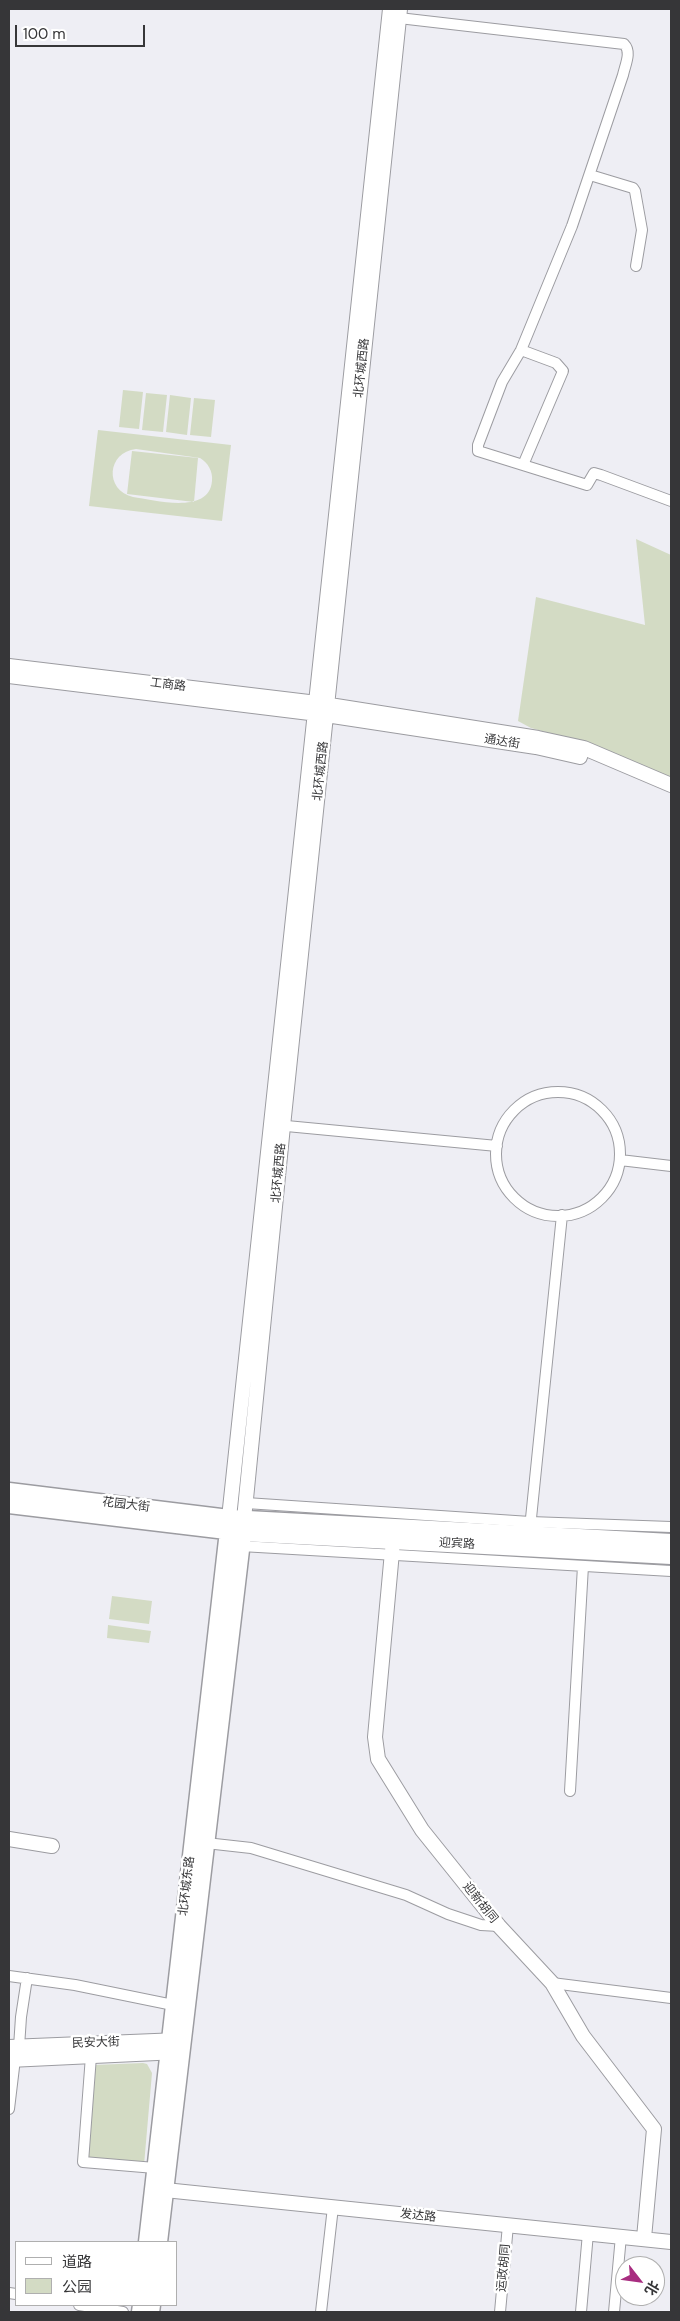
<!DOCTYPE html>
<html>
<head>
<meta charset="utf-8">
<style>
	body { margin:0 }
	#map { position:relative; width:680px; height:2321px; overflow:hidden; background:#eeeef4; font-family:"DM Sans","Noto Sans SC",sans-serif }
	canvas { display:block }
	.frame { position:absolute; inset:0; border:10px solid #363638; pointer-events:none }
	.legend { position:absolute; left:15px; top:2241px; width:162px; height:65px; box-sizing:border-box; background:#fff; border:1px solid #afafaf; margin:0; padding:6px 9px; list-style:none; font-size:15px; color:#363638 }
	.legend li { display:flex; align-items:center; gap:10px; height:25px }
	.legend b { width:25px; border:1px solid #afafaf }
	.north { position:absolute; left:615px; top:2256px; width:50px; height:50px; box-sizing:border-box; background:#fff; border:1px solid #afafaf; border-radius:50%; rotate:120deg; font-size:14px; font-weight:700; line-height:20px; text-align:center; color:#363638 }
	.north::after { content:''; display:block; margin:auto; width:18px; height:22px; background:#a82d80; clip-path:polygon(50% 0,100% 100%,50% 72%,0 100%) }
	.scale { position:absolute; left:15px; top:25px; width:130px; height:22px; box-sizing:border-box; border:2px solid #363638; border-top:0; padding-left:6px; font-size:15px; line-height:18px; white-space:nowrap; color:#363638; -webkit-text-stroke:4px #fff; paint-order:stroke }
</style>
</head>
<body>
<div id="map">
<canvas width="680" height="2321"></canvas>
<div class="frame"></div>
<ul class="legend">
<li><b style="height:6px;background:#fff"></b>道路</li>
<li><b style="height:14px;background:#d3dbc4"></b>公园</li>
</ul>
<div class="north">北</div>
<div class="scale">100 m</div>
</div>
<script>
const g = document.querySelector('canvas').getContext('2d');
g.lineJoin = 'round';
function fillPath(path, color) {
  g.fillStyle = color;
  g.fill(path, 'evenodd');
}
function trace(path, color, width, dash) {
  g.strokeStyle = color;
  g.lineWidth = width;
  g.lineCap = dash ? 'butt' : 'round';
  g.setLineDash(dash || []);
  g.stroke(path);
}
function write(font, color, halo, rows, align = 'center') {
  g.font = font + ' "DM Sans","Noto Sans SC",sans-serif';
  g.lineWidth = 5;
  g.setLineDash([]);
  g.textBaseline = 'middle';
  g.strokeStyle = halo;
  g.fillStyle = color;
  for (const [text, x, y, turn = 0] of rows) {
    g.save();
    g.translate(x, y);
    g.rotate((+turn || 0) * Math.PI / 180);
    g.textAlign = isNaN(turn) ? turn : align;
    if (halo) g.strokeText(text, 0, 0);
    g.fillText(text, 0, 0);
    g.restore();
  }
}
const green = new Path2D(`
	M123,390L143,392L139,429L119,427Z
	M146,393L167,395L163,432L142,430Z
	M170,395L191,398L187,435L166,432Z
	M194,398L215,400L211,437L190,435Z
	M98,430L231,445L222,521L89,506ZM136,449L200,458C208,463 213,471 212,481C209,515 155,500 133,497C104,490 107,452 136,449Z
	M132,451L198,458L194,502L127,494Z
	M636,539L671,555V779L585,743L531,728L518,721L536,597L645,625Z
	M112,1596L152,1601L149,1624L109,1619Z
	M108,1625L151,1631L149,1643L107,1638Z
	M143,2063L147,2064L152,2073L144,2165L87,2159L94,2065Z`);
const street = new Path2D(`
	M399,18L624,44C632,52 625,65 623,75L572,226L521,350L502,382L478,445V451L587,485L594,473L601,475L671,501
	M590,175L633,188L635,191L642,230L636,266
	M521,350L556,363L563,371L523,465
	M496 1154a62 62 0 1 1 124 0a62 62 0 1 1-124 0Z
	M276,1125L497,1146
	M620,1160L671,1166
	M246,1503L530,1522L671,1527
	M530,1528L562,1215
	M241,1546L671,1571
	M570,1791L583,1566
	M206,1843L251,1848L406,1895L448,1914L481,1925L499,1926
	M9,1976L75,1985L173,2005
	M552,1983L671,1998
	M19,2047L21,2017L27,1978
	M91,2056L83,2162L155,2168
	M9,2109L15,2059
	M9,2293L16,2294
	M79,2305L123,2312
	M321,2312L333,2207
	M500,2312L508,2225
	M581,2312L588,2233
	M614,2312L621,2236`);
const secondary = new Path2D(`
	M9,666L317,703L538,738L584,748L671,785
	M9,676L326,715L536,747L580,757
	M228,1527L390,9
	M243,1529L283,1126L400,9
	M393,1541L375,1737L378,1759L422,1830L499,1926L552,1983L583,2036L654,2129L644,2238
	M9,1839L52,1846
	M9,2047L179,2040
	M9,2060L178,2052
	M165,2190L671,2242`);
const primary = new Path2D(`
	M9,1491L229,1518L671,1542
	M9,1505L243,1533L671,1556
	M147,2242L228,1531
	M159,2242L243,1533
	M140,2312L141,2305
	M151,2312L152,2305`);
const streetNames = [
	["北环城西路",362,368,-84],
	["工商路",168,685,7],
	["通达街",502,742,9],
	["北环城西路",321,771,-84],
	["北环城西路",279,1173,-85],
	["花园大街",126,1505,7],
	["迎宾路",457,1544,3],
	["北环城东路",187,1886,-83],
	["迎新胡同",480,1903,51],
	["民安大街",96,2043,-2],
	["发达路",418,2216,6],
	["运政胡同",504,2268,-85]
];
fillPath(green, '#d3dbc4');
trace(street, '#9c9ca1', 12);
trace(secondary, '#9c9ca1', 16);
trace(primary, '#9c9ca1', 19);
trace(street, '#fff', 10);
trace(secondary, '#fff', 14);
trace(primary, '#fff', 16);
write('12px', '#363638', '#fff', streetNames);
</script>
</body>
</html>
